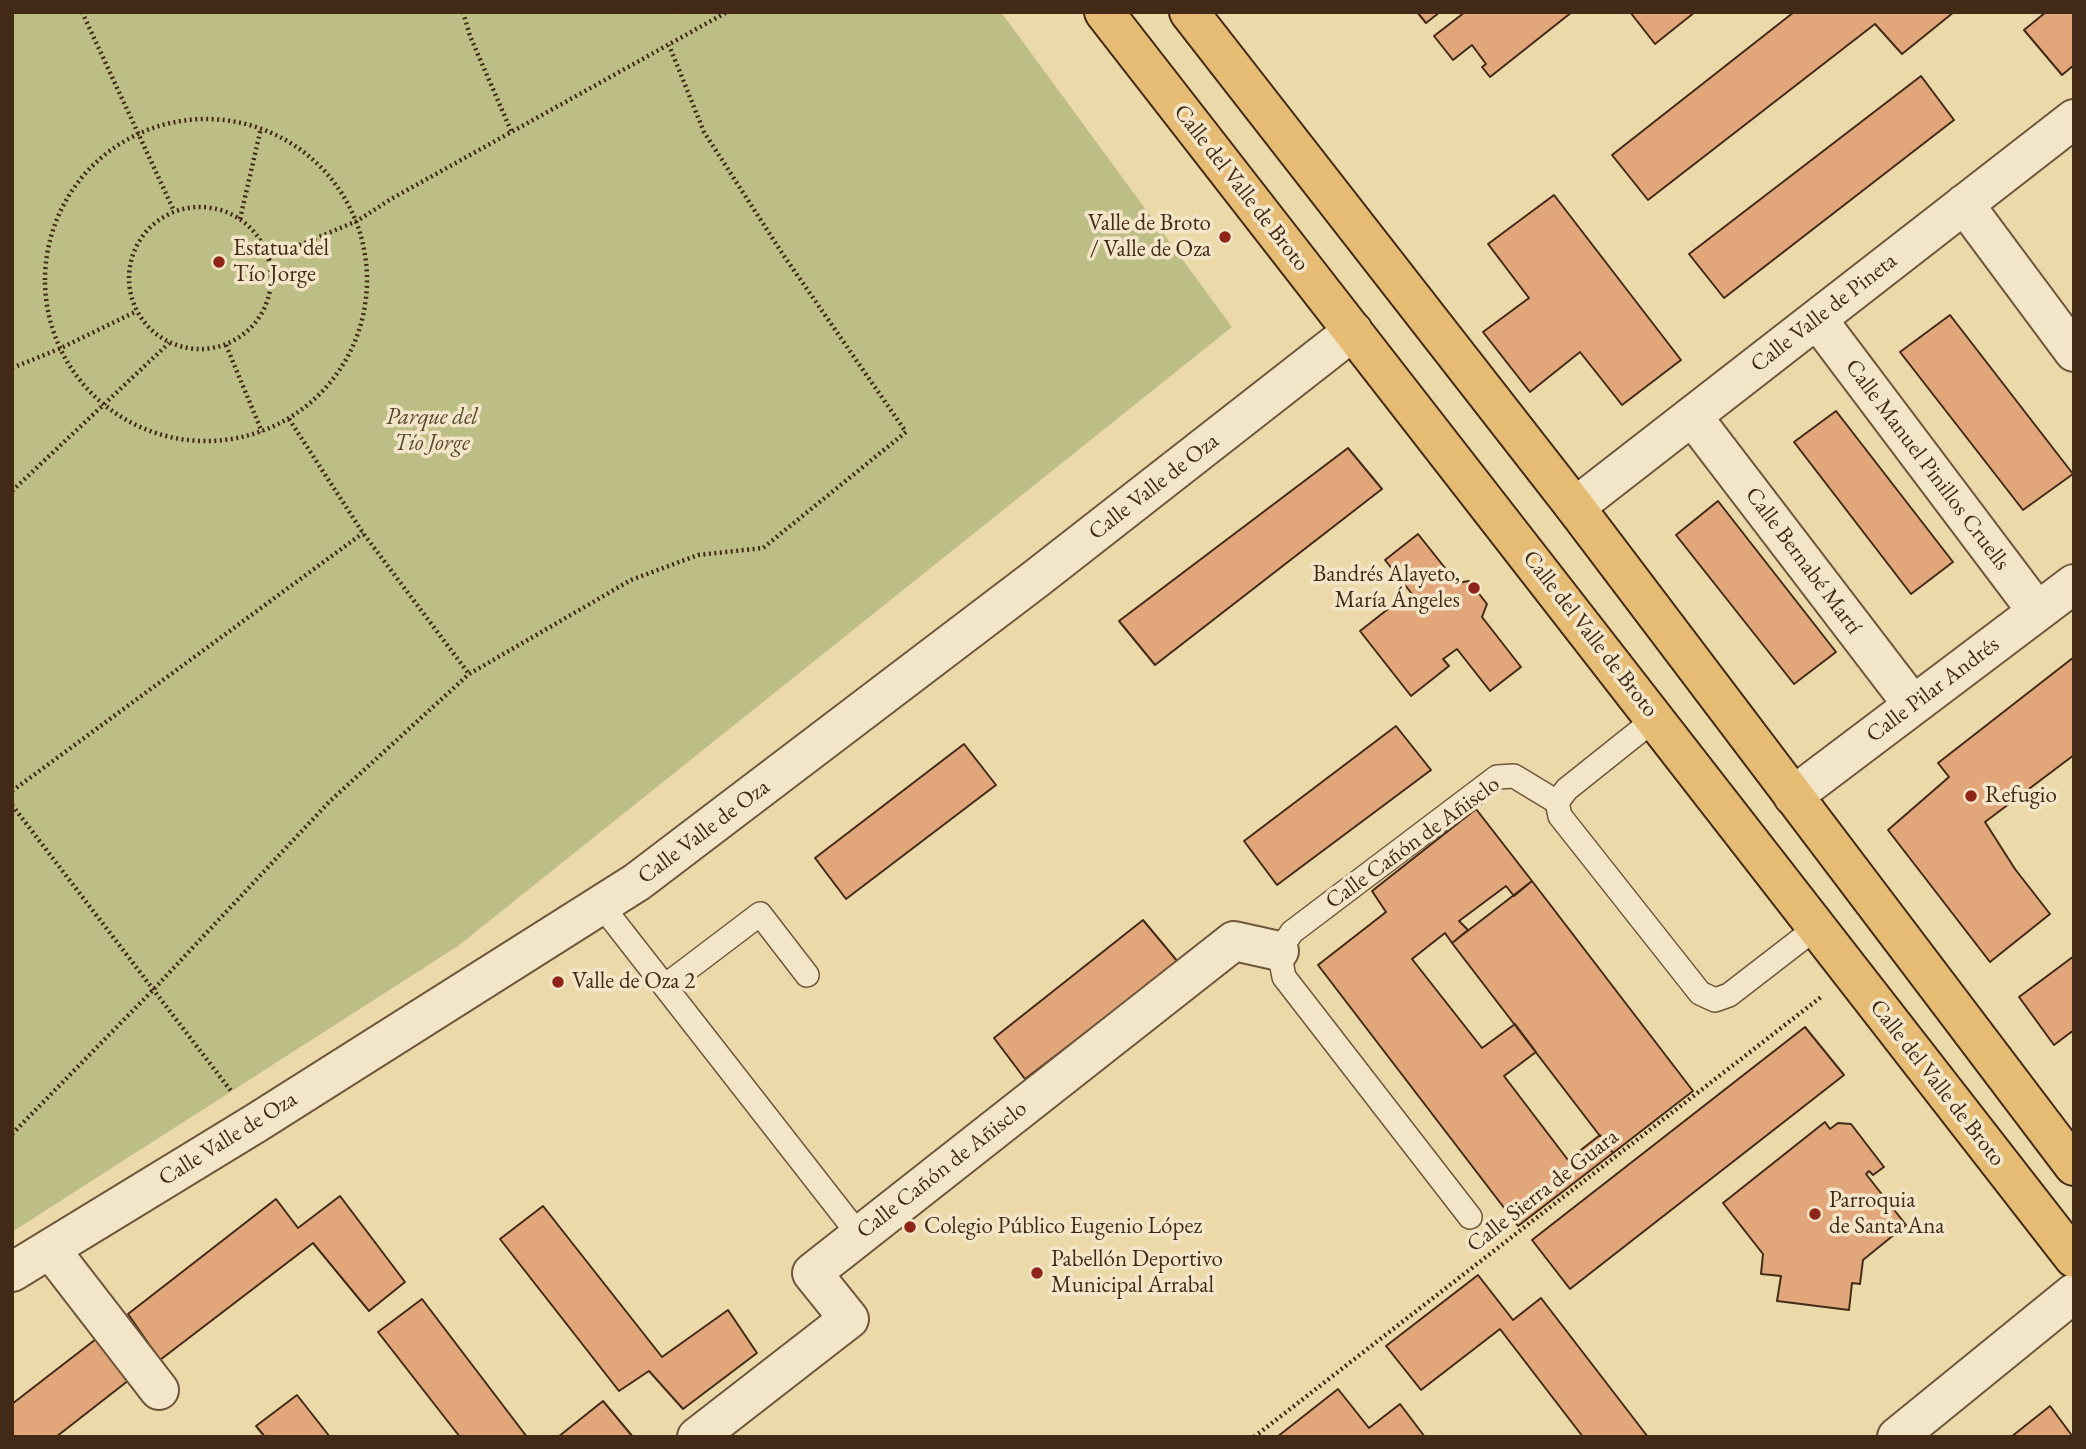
<!DOCTYPE html>
<html>
<head>
<meta charset="utf-8">
<style>
	body { margin:0 }
	#map { position:relative; width:2086px; height:1449px; overflow:hidden; background:#ecd9aa; font-family:"EB Garamond",serif }
	canvas { display:block }
	.frame { position:absolute; inset:0; border:14px solid #432a17; pointer-events:none }
</style>
</head>
<body>
<div id="map">
<canvas width="2086" height="1449"></canvas>
<div class="frame"></div>
</div>
<script>
const g = document.querySelector('canvas').getContext('2d');
g.lineJoin = 'round';
function fillPath(path, color) {
  g.fillStyle = color;
  g.fill(path, 'evenodd');
}
function trace(path, color, width, dash) {
  g.strokeStyle = color;
  g.lineWidth = width;
  g.lineCap = dash ? 'butt' : 'round';
  g.setLineDash(dash || []);
  g.stroke(path);
}
function write(font, color, halo, rows, align = 'center') {
  g.font = font + ' "EB Garamond",serif';
  g.lineWidth = 7;
  g.setLineDash([]);
  g.textBaseline = 'middle';
  g.strokeStyle = halo;
  g.fillStyle = color;
  for (const [text, x, y, turn = 0] of rows) {
    g.save();
    g.translate(x, y);
    g.rotate((+turn || 0) * Math.PI / 180);
    g.textAlign = isNaN(turn) ? turn : align;
    if (halo) g.strokeText(text, 0, 0);
    g.fillText(text, 0, 0);
    g.restore();
  }
}
const green = new Path2D(`
	M12,12H670L672,15L677,12H1001L1232,327L458,946L12,1232Z`);
const building = new Path2D(`
	M1417,12H1440L1426,23Z
	M1465,12H1572L1490,77L1482,67L1486,64L1472,45L1453,60L1434,36Z
	M1630,12H1695L1655,44Z
	M1794,12H1954L1902,54L1875,24L1648,200L1612,155Z
	M2046,12H2074V65L2062,75L2024,30Z
	M1921,76L1954,120L1724,298L1689,254Z
	M1554,195L1681,360L1622,405L1580,352L1530,392L1483,332L1529,298L1488,244Z
	M1950,315L2073,474L2023,510L1900,352Z
	M1836,411L1953,562L1911,594L1794,442Z
	M1348,448L1382,489L1155,665L1119,621Z
	M1718,501L1836,652L1794,684L1676,535Z
	M1418,534L1457,583L1469,581L1487,604L1482,617L1521,667L1490,691L1457,649L1443,659L1449,666L1411,696L1360,631L1402,598L1408,606L1416,599L1385,560Z
	M2074,657V755L1985,822L2015,869L2050,914L1990,962L1888,830L1949,777L1938,763Z
	M1396,726L1431,770L1277,885L1244,841Z
	M964,744L996,785L846,899L815,858Z
	M1476,809L1532,881L1514,896L1506,886L1459,921L1468,930L1452,943L1445,933L1412,959L1482,1048L1515,1024L1536,1052L1504,1076L1568,1160L1600,1135L1613,1153L1518,1226L1318,965L1386,912L1372,891Z
	M1532,881L1693,1091L1613,1153L1452,943Z
	M1143,920L1178,962L1025,1079L994,1038Z
	M2074,956V1030L2054,1045L2019,997Z
	M1805,1027L1844,1075L1570,1289L1532,1240Z
	M1825,1122L1830,1129L1838,1123L1851,1124L1884,1167L1873,1175L1869,1171L1866,1174L1906,1225L1863,1260L1860,1284L1852,1283L1849,1310L1777,1301L1781,1276L1761,1274L1763,1254L1723,1203Z
	M340,1196L405,1282L369,1311L313,1243L160,1360L128,1314L276,1199L298,1228Z
	M543,1206L662,1357L728,1310L757,1353L683,1409L649,1371L619,1391L500,1239Z
	M1478,1275L1513,1320L1541,1298L1648,1437H1583L1500,1329L1421,1390L1386,1346Z
	M422,1299L527,1437H460L378,1332Z
	M96,1339L129,1380L56,1437H12V1404Z
	M1338,1389L1369,1428L1400,1404L1425,1437H1277Z
	M297,1395L330,1437H265L256,1426Z
	M603,1401L633,1437H558Z
	M2050,1406L2073,1437H2011Z`);
const path = new Path2D(`
	M82,12L174,211
	M463,12L470,36L512,133
	M45 280a161 161 0 1 1 322 0a161 161 0 1 1-322 0Z
	M129 278a71 71 0 1 1 142 0a71 71 0 1 1-142 0Z
	M240,219L261,128
	M269,258L357,221L391,199L727,12
	M226,345L262,432
	M12,368L59,349L137,311
	M289,419L363,533L469,674
	M12,491L169,343
	M12,791L363,533
	M12,805L231,1091
	M12,1134L153,990L329,802L469,674L631,580L698,555L763,548L906,432L782,253L704,132L669,45
	M1254,1437L1821,997`);
const lane = new Path2D(`
	M1656,718L1567,789L1557,802L1560,816L1700,993L1715,1000L1729,995L1817,927
	M602,906L859,1235
	M665,986L760,914L807,975
	M1470,1217L1284,977L1279,951L1292,932L1497,777L1514,776L1557,802`);
const street = new Path2D(`
	M1964,204L2074,352
	M1817,319L2037,611
	M1692,416L1913,705
	M1575,507L2074,119
	M1793,796L2074,584
	M50,1249L159,1390
	M12,1272L256,1123L637,882L1037,578L1353,331
	M697,1437L849,1319L812,1273L1234,941L1279,951
	M1897,1437L2074,1293`);
const primary = new Path2D(`
	M1104,12L2074,1258
	M1189,12L1575,507L2074,1166`);
const markers = [
	[1225,237,7,"#8f2418"],
	[219,262,7,"#8f2418"],
	[1474,588,7,"#8f2418"],
	[1971,796,7,"#8f2418"],
	[558,982,7,"#8f2418"],
	[1815,1214,7,"#8f2418"],
	[910,1227,7,"#8f2418"],
	[1037,1273,7,"#8f2418"]
];
const streetNames = [
	["Calle del Valle de Broto",1241,188,52],
	["Calle Valle de Pineta",1824,313,-38],
	["Calle Manuel Pinillos Cruells",1927,465,53],
	["Calle Valle de Oza",1154,487,-38],
	["Calle Bernabé Martí",1803,561,53],
	["Calle del Valle de Broto",1590,634,52],
	["Calle Pilar Andrés",1933,690,-37],
	["Calle Valle de Oza",704,832,-37],
	["Calle Cañón de Añisclo",1413,843,-36],
	["Calle del Valle de Broto",1937,1083,52],
	["Calle Valle de Oza",228,1139,-32],
	["Calle Cañón de Añisclo",942,1170,-38],
	["Calle Sierra de Guara",1543,1191,-38]
];
const poiNames = [
	["Valle de Broto",1211,224,"right"],
	["/ Valle de Oza",1211,250,"right"],
	["Estatua del",233,249],
	["Tío Jorge",233,275],
	["Bandrés Alayeto,",1460,575,"right"],
	["María Ángeles",1460,601,"right"],
	["Refugio",1985,796],
	["Valle de Oza 2",572,982],
	["Parroquia",1829,1201],
	["de Santa Ana",1829,1227],
	["Colegio Público Eugenio López",924,1227],
	["Pabellón Deportivo",1051,1260],
	["Municipal Arrabal",1051,1286]
];
const parkNames = [
	["Parque del",432,418],
	["Tío Jorge",432,444]
];
fillPath(green, '#bdbe85');
fillPath(building, '#e1a67a');
trace(building, '#432a17', 2);
trace(lane, '#6d563c', 26);
trace(street, '#6d563c', 42);
trace(primary, '#432a17', 42);
trace(path, '#432a17', 4.5, [2, 3.5]);
trace(lane, '#f3e6c8', 23);
trace(street, '#f3e6c8', 38);
trace(primary, '#e6bc75', 38);
for (const [x, y, r, color] of markers) {
  const dot = new Path2D();
  dot.arc(x, y, r, 0, 2 * Math.PI);
  g.fillStyle = color;
  g.fill(dot);
  trace(dot, '#f3e6c8', 2.5);
}
write('23px', '#432a17', '#f3e6c8', streetNames);
write('23px', '#432a17', '#f3e6c8', poiNames, 'left');
write('italic 23px', '#5b482d', '#f3e6c8', parkNames);
</script>
</body>
</html>
